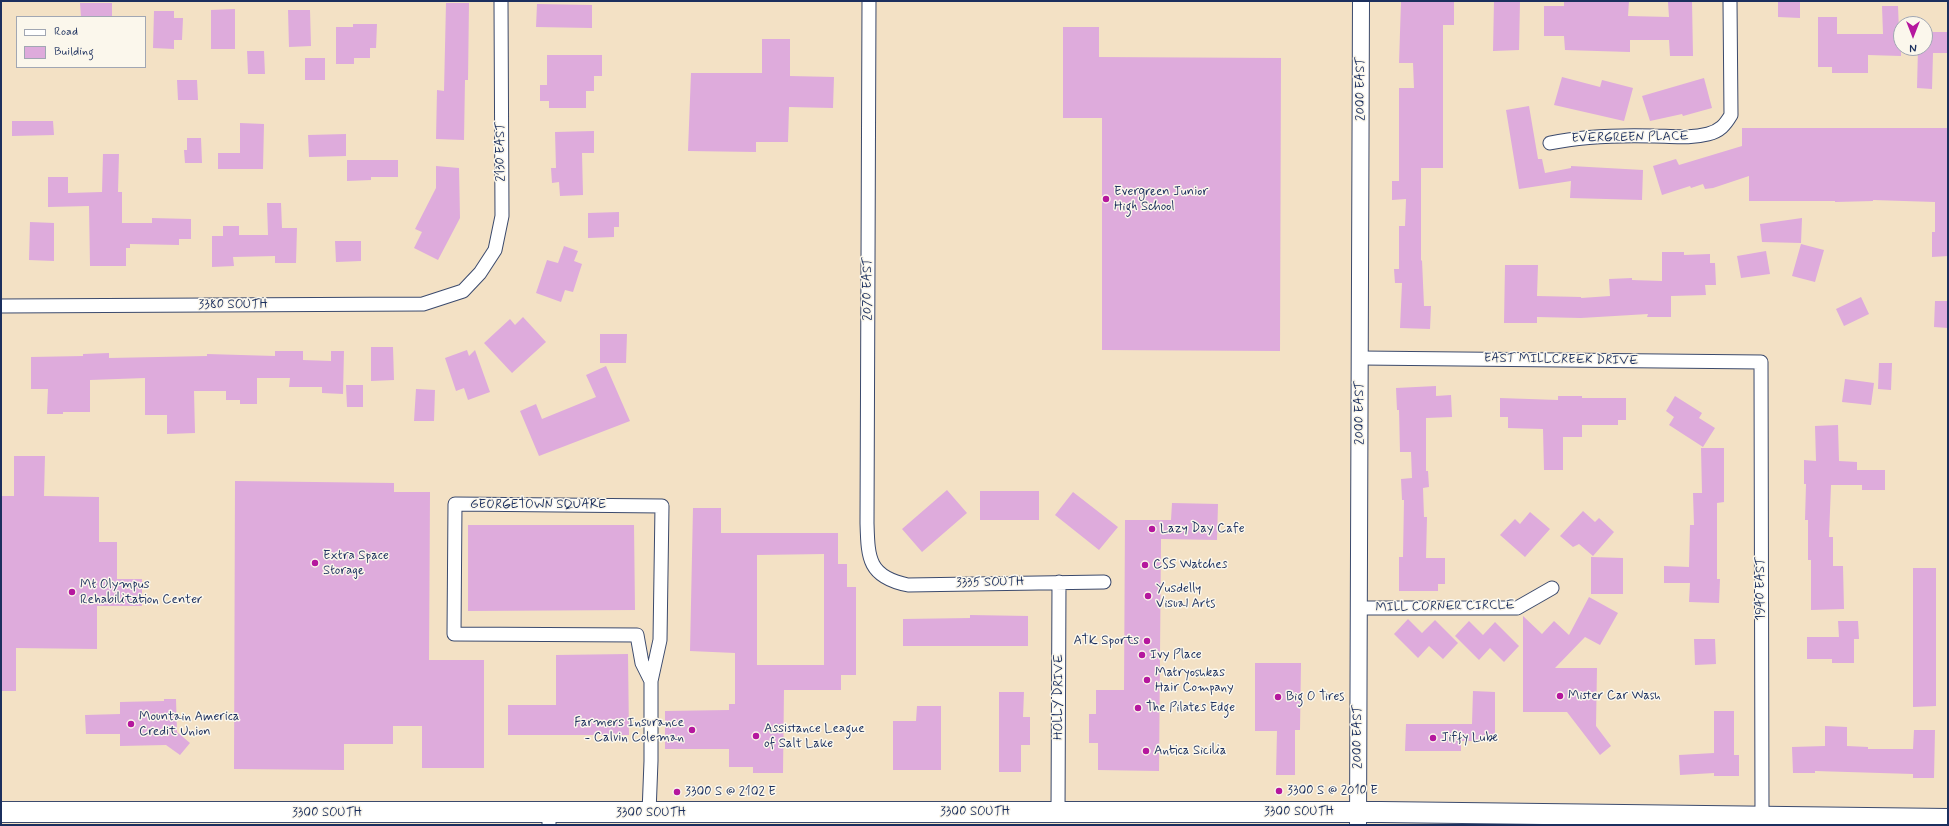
<!DOCTYPE html>
<html>
<head>
<meta charset="utf-8">
<style>
	body { margin:0 }
	#map { position:relative; width:1949px; height:826px; overflow:hidden; background:#f3e1c5; font-family:Mynerve,sans-serif }
	canvas { display:block }
	.frame { position:absolute; inset:0; border:2px solid #1b2f5e; pointer-events:none }
	.legend { position:absolute; left:16px; top:16px; width:130px; height:52px; box-sizing:border-box; background:#fbf7ec; border:1px solid #a1a7b3; margin:0; padding:5px 7px; list-style:none; font-size:12px; color:#1b2f5e }
	.legend li { display:flex; align-items:center; gap:8px; height:20px }
	.legend b { width:20px; border:1px solid #a1a7b3 }
	.north { position:absolute; left:1893px; top:16px; width:40px; height:40px; box-sizing:border-box; background:#fbf7ec; border:1px solid #a1a7b3; border-radius:50%; rotate:180deg; font-size:11px; font-weight:700; line-height:16px; text-align:center; color:#1b2f5e }
	.north::after { content:''; display:block; margin:auto; width:14px; height:18px; background:#b5179e; clip-path:polygon(50% 0,100% 100%,50% 72%,0 100%) }
</style>
</head>
<body>
<div id="map">
<canvas width="1949" height="826"></canvas>
<div class="frame"></div>
<ul class="legend">
<li><b style="height:5px;background:#fff"></b>Road</li>
<li><b style="height:11px;background:#deabdc"></b>Building</li>
</ul>
<div class="north">N</div>
</div>
<script>
const g = document.querySelector('canvas').getContext('2d');
g.lineJoin = 'round';
function fillPath(path, color) {
  g.fillStyle = color;
  g.fill(path, 'evenodd');
}
function trace(path, color, width, dash) {
  g.strokeStyle = color;
  g.lineWidth = width;
  g.lineCap = dash ? 'butt' : 'round';
  g.setLineDash(dash || []);
  g.stroke(path);
}
function write(font, color, halo, rows, align = 'center') {
  g.font = font + ' Mynerve,sans-serif';
  g.lineWidth = 3;
  g.setLineDash([]);
  g.textBaseline = 'middle';
  g.strokeStyle = halo;
  g.fillStyle = color;
  for (const [text, x, y, turn = 0] of rows) {
    g.save();
    g.translate(x, y);
    g.rotate((+turn || 0) * Math.PI / 180);
    g.textAlign = isNaN(turn) ? turn : align;
    if (halo) g.strokeText(text, 0, 0);
    g.fillText(text, 0, 0);
    g.restore();
  }
}
const building = new Path2D(`
	M1407,1L1454,2V25H1443V168H1421V261L1422,260L1424,306H1431L1430,329L1400,328L1402,283H1395L1394,269H1399V226H1405L1406,199L1392,200V181H1399V88H1414L1413,63H1399L1401,2Z
	M1494,1H1520L1519,50L1493,51Z
	M1564,1H1629L1628,16L1669,17L1668,2L1692,1L1693,56H1670L1669,40H1630V52L1565,50L1564,36H1544V6H1564Z
	M1778,1H1800V18L1778,17Z
	M80,3H112V17H81Z
	M446,3H469L468,80H465L464,140L436,139L437,90L444,91Z
	M537,4L592,5V28L536,27Z
	M1882,6H1898L1899,31L1901,32V56L1868,55V73H1832V67H1818V17H1837V34H1883Z
	M235,9V49H211V10Z
	M288,10H310L311,46L289,47Z
	M154,11H174V18H183L182,40H174V49L153,48Z
	M353,24H377L376,48H370V58H354V64H336V27H353Z
	M1063,27H1099V57L1281,58L1280,351L1102,350V118H1063Z
	M1925,32H1948V53H1933L1932,89L1917,88L1918,48H1925Z
	M762,39H790V76L834,77L833,108L789,107L788,142H756V152L688,151L691,73H762Z
	M247,51H264L265,74H248Z
	M547,55H602V76H594V91H586V108H549V101H540V85H547Z
	M305,58H325V80H305Z
	M1562,77L1600,87L1602,80L1633,88L1624,121L1554,105Z
	M1704,78L1712,108L1683,116L1682,114L1650,121L1642,96Z
	M177,80H197L198,100H178Z
	M1529,106L1538,159H1542L1545,173L1571,168V166L1643,170L1642,200L1570,198L1571,181L1519,189L1506,110Z
	M12,121H53L54,135L12,136Z
	M240,123L264,124L263,169H218V153H240Z
	M1742,128H1948V256L1932,257V232H1935V202L1873,200V201L1835,202V201H1749V176L1713,188L1705,189L1703,184L1691,188L1690,186L1662,195L1653,166L1676,159L1679,165L1742,146Z
	M594,131V153H582L583,195L560,196L559,182L552,183L551,168H556L555,132Z
	M346,134V156L309,157L308,135Z
	M187,138H201L202,163H185L184,150H187Z
	M103,154H119L118,192H122V223H152V218L191,219V239H179V245L130,244V248H126V266H90L89,206L48,207V177H68V193L102,192Z
	M347,160H398V177H371V180L347,181Z
	M436,166L459,168L460,218L438,260L414,248L422,232L415,229L436,188Z
	M267,203H281L282,228H297L296,263H275V256L233,257L234,266L212,267V236H223V226H239V235H268Z
	M619,212V227H614V237L588,238V213Z
	M1802,218L1801,243L1762,242L1760,224Z
	M30,222L54,223V261L29,260Z
	M335,241H361V261L336,262Z
	M1801,244L1824,250L1815,282L1792,276Z
	M564,246L578,251L574,261L582,264L573,292L565,290L561,302L536,293L547,260L558,263Z
	M1766,251L1770,274L1741,278L1737,256Z
	M1662,252H1684V255L1710,254V263H1715L1716,285H1705L1706,295L1671,296V317H1647L1648,314L1581,318L1537,317V323H1504L1505,265H1538L1537,296L1581,297V298L1610,296L1609,279L1632,278V280L1662,281Z
	M1861,297L1869,314L1844,326L1836,309Z
	M1935,301H1948V328L1934,327Z
	M523,317L546,342L512,373L484,343L510,319L515,325Z
	M600,334H627L626,363H600Z
	M371,347H393L394,380L371,381Z
	M467,350L469,356L475,350L490,392L468,400L464,388L456,391L445,358Z
	M275,351H303V360L331,361V351H344L343,394L322,393V387H289L290,378H257V404H240V400H226V391H194L195,433L167,434V415H145V378L90,380V412H63V414H47L48,389H31V357L83,356V354L109,353V358L207,356V354L275,356Z
	M1879,363H1892L1891,390L1878,389Z
	M606,366L630,421L539,456L520,411L536,404L542,419L596,397L586,375Z
	M1845,379L1874,383L1871,405L1842,402Z
	M346,385H363V407H347Z
	M1436,386V396L1451,395L1452,417L1426,418V471H1428L1429,487L1423,488L1424,517H1427L1426,558H1445V584H1438V591H1399V557H1403L1404,500H1402L1401,479L1412,478L1411,452H1400L1399,410H1397L1396,388Z
	M416,389L435,390L434,421H414Z
	M1558,396H1582V398H1626V420H1618V425H1582V437H1563V470H1544L1543,429L1508,428V417H1500V398L1558,400Z
	M1675,396L1702,413L1699,418L1715,428L1703,447L1669,425L1674,417L1666,411Z
	M1838,425L1839,461L1857,462V470H1885V490H1862V485H1831L1829,537H1833V566H1843L1844,609L1811,610V560H1808V520H1805L1806,484H1804V460L1816,461L1815,426Z
	M1701,448H1724V502L1717,503V579H1720L1719,603L1689,602L1690,583H1664V566L1689,567L1690,525H1694L1693,493H1702Z
	M14,456H45L44,496L99,497V542H117V579H142V606H97V649L16,648V691H1V496H14Z
	M235,481L394,483V492H430L429,660H484V768H422V726H393V744H344V770L234,769Z
	M947,490L967,513L922,552L902,529Z
	M980,491H1039V520H980Z
	M1073,492L1118,527L1099,550L1055,515Z
	M1172,503L1218,504L1217,540L1161,539L1159,771L1098,770V743H1089V714H1096V690H1124L1125,520H1171Z
	M693,508H721V533H838V564H847V587H856V675H841V690H784L783,773H753V767H729V749H665V711L729,710V704H735V653L690,651ZM824,554V665H757V555Z
	M1583,511L1595,522L1599,518L1614,532L1593,556L1579,544L1573,547L1560,536Z
	M1530,512L1550,529L1525,557L1500,535L1515,519L1520,524Z
	M468,525H634L635,610L468,611Z
	M1591,557L1623,558V594H1591Z
	M1913,568H1936V706L1913,707Z
	M1589,597L1618,613L1600,645L1585,637L1555,668H1597L1596,726L1611,746L1600,755L1567,712H1523V616L1542,634L1554,621L1569,635Z
	M970,615L1028,616V646H903V619L970,618Z
	M1408,619L1422,633L1435,620L1458,643L1443,659L1429,646L1418,658L1394,634Z
	M1469,621L1483,635L1495,622L1519,646L1504,662L1490,648L1479,660L1455,636Z
	M1838,621H1858L1859,639H1854V663H1832V659H1807V637H1839Z
	M1694,639H1715L1716,664L1695,665Z
	M628,654L629,735H508V705H556V655Z
	M1255,663H1301L1300,730H1295V775H1276L1277,731H1255Z
	M1473,691L1495,692V741H1461V751H1405L1406,724H1472Z
	M999,692H1024L1023,717H1030V745H1021V772H999Z
	M164,699H176L177,732L190,743L180,755L166,745L120,746V734H86L85,715L120,714V702L164,701Z
	M917,706H941V770H893V721H916Z
	M1714,711H1734V755H1739V776H1714V773L1680,775L1679,755L1714,753Z
	M1825,726L1847,727V746L1868,747V749H1913L1914,730H1935L1934,778H1913V774L1815,771V773H1793L1792,747L1825,746Z`);
const minor = new Path2D(`
	M869,1L867,523C868,558 868,577 908,585L1104,582
	M1550,143C1584,136 1619,135 1654,136C1674,136 1688,139 1708,134C1720,131 1725,125 1731,115L1730,1
	M1,306L423,304L463,291L480,273L495,250L502,216L501,1
	M1361,358L1761,362L1762,817
	M1358,608H1517L1552,588
	M1058,812L1059,582
	M549,813V825
	M649,813L651,761V681L660,640L662,506L455,504L454,634L637,635L642,663L651,681`);
const tertiary = new Path2D(`
	M1358,825L1361,1`);
const primary = new Path2D(`
	M1,812H1381L1948,819`);
const markers = [
	[1106,199,4,"#b5179e"],
	[1152,529,4,"#b5179e"],
	[315,563,4,"#b5179e"],
	[1145,565,4,"#b5179e"],
	[72,592,4,"#b5179e"],
	[1148,596,4,"#b5179e"],
	[1147,641,4,"#b5179e"],
	[1142,655,4,"#b5179e"],
	[1147,680,4,"#b5179e"],
	[1560,696,4,"#b5179e"],
	[1278,697,4,"#b5179e"],
	[1138,708,4,"#b5179e"],
	[131,724,4,"#b5179e"],
	[692,730,4,"#b5179e"],
	[756,736,4,"#b5179e"],
	[1433,738,4,"#b5179e"],
	[1146,751,4,"#b5179e"],
	[1279,791,4,"#b5179e"],
	[677,792,4,"#b5179e"]
];
const streetNames = [
	["2000 EAST",1361,89,-90],
	["EVERGREEN PLACE",1630,138,-1],
	["2130 EAST",501,152,-90],
	["2070 EAST",868,289,-90],
	["3380 SOUTH",233,305],
	["EAST MILLCREEK DRIVE",1561,360,1],
	["2000 EAST",1360,413,-90],
	["GEORGETOWN SQUARE",538,505],
	["3335 SOUTH",990,583,-1],
	["1940 EAST",1761,589,-90],
	["MILL CORNER CIRCLE",1445,607,-1],
	["HOLLY DRIVE",1059,697,-90],
	["2000 EAST",1358,737,-90],
	["3300 SOUTH",975,812],
	["3300 SOUTH",1299,812],
	["3300 SOUTH",327,813],
	["3300 SOUTH",651,813]
];
const poiNames = [
	["Evergreen Junior",1114,192],
	["High School",1114,207],
	["Lazy Day Cafe",1160,529],
	["Extra Space",323,556],
	["Storage",323,571],
	["CSS Watches",1153,565],
	["Mt Olympus",80,585],
	["Rehabilitation Center",80,600],
	["Yusdelly",1156,589],
	["Visual Arts",1156,604],
	["ATK Sports",1139,641,"right"],
	["Ivy Place",1150,655],
	["Matryoshkas",1155,673],
	["Hair Company",1155,688],
	["Mister Car Wash",1568,696],
	["Big O Tires",1286,697],
	["The Pilates Edge",1146,708],
	["Mountain America",139,717],
	["Credit Union",139,732],
	["Farmers Insurance",684,723,"right"],
	["- Calvin Coleman",684,738,"right"],
	["Assistance League",764,729],
	["of Salt Lake",764,744],
	["Jiffy Lube",1441,738],
	["Antica Sicilia",1154,751],
	["3300 S @ 2010 E",1287,791],
	["3300 S @ 2102 E",685,792]
];
fillPath(building, '#deabdc');
trace(minor, '#3b4a6d', 15);
trace(tertiary, '#3b4a6d', 18);
trace(primary, '#3b4a6d', 22);
trace(minor, '#fff', 13);
trace(tertiary, '#fff', 16);
trace(primary, '#fff', 20);
for (const [x, y, r, color] of markers) {
  const dot = new Path2D();
  dot.arc(x, y, r, 0, 2 * Math.PI);
  g.fillStyle = color;
  g.fill(dot);
  trace(dot, '#fbf7ec', 1.5);
}
write('13px', '#1b2f5e', '#fbf7ec', streetNames);
write('13px', '#1b2f5e', '#fbf7ec', poiNames, 'left');
</script>
</body>
</html>
